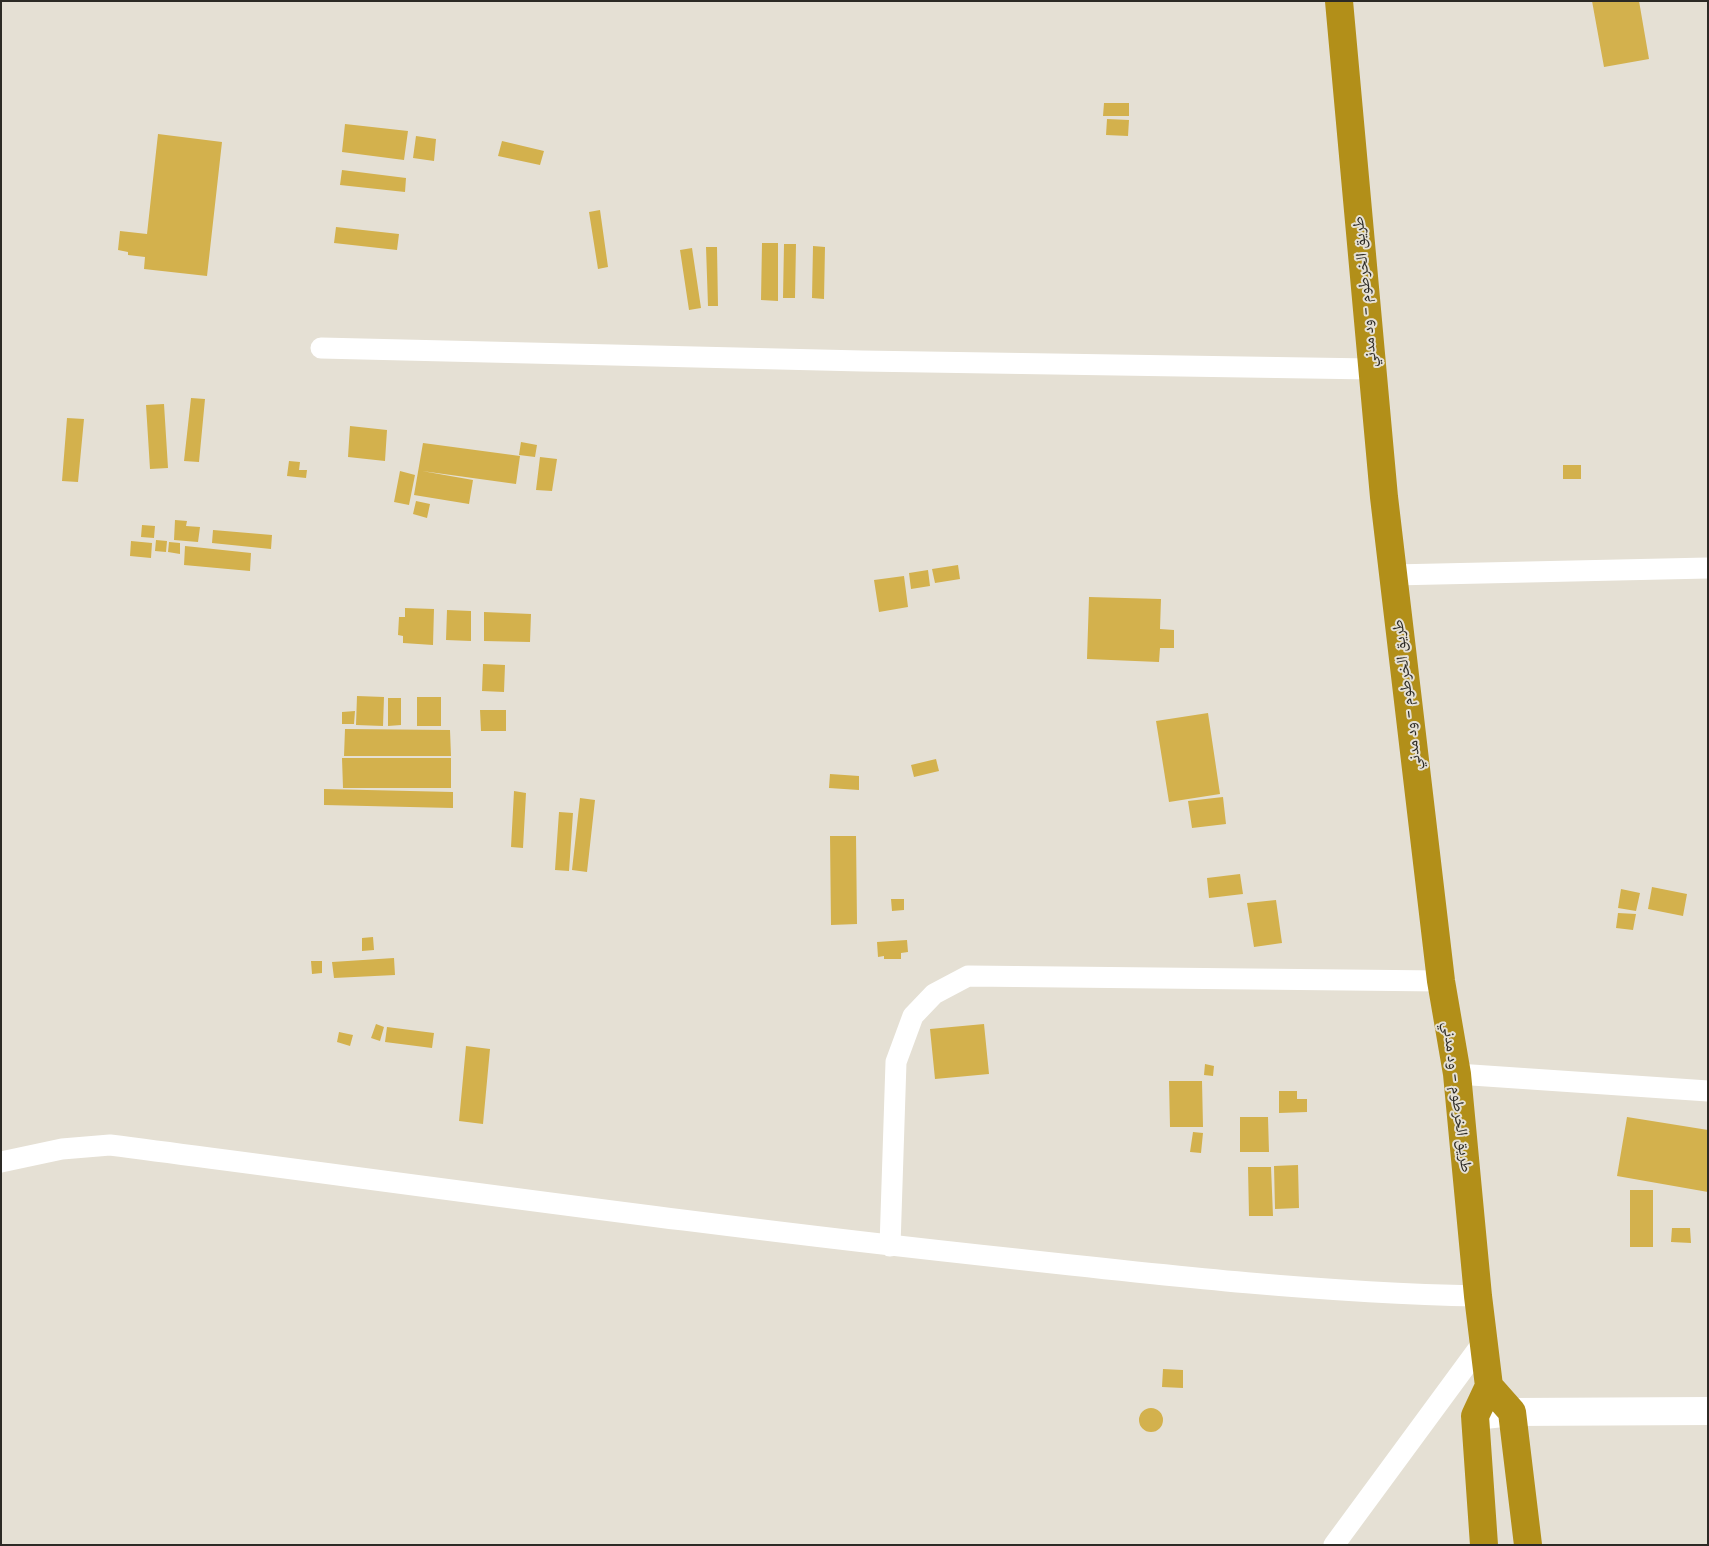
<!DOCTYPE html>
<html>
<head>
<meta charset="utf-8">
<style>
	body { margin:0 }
	#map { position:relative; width:1709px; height:1546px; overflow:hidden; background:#e5e0d4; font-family:Merriweather,serif }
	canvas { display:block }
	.frame { position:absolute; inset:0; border:2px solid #2c2a25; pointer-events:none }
</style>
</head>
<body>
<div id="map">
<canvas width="1709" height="1546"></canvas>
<div class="frame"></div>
</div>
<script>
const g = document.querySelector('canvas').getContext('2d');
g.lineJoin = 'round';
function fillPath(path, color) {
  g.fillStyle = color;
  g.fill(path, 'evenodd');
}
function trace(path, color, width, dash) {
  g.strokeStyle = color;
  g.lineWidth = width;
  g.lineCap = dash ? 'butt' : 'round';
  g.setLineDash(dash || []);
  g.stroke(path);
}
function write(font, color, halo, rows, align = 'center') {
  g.font = font + ' Merriweather,"Noto Naskh Arabic",serif';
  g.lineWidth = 4;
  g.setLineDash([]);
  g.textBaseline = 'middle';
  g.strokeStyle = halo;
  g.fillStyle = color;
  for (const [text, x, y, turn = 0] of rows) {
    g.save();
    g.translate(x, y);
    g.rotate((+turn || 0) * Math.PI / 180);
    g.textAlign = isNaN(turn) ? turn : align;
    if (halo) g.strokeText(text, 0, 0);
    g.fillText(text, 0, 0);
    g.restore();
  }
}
const building = new Path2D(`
	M1592,1H1639L1649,59L1604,67Z
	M1104,103H1129V116H1103Z
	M1107,119L1129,120L1128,136L1106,135Z
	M345,124L408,131L404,160L342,152Z
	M158,134L222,142L207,276L144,269L145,257L128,255V252L118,250L120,231L147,234Z
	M416,136L436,139L434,161L413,158Z
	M502,141L544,151L540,165L498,156Z
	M342,170L406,178L405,192L340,185Z
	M600,210L608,267L598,269L589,212Z
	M336,227L399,234L397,250L334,243Z
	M762,243H778V301L761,300Z
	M784,244H796L795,298H783Z
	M813,246L825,247L824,299L812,298Z
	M706,247H717L718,306H708Z
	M692,248L701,308L689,310L680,250Z
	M191,398L205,399L199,462L184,461Z
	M164,404L168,468L150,469L146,405Z
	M67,418L84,419L78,482L62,481Z
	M350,426L387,430L385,461L348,457Z
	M521,442L537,445L535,457L519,455Z
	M423,443L520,456L516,484L422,471L473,480L469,504L414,495Z
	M540,457L557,459L552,491L536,490Z
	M289,461L300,462L299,470H307L306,478L287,476Z
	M1563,465H1581V479H1563Z
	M400,471L415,475L409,505L394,502Z
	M416,501L430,504L427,518L413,514Z
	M175,520L187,521L186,526L200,527L198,542L174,540Z
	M142,525L155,526L154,538L141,537Z
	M213,530L272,535L271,549L212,543Z
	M156,540L167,541L166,552L155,551Z
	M131,541L152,543L151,558L130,556Z
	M169,542L180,543V554L168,552Z
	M185,546L251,553L250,571L184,565Z
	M958,565L960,579L935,583L932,569Z
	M928,570L930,586L911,589L909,573Z
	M904,576L908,607L879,612L874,580Z
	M1089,597L1161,599L1160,629L1174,630V648H1160L1159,662L1087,659Z
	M405,608L434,609L433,645L403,643V636L398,635L399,617H405Z
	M447,610L471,611V641L446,640Z
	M484,612L531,614L530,642L484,641Z
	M483,664L505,665L504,692L482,691Z
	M357,696L384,697L383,726L356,725Z
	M417,697H441V726H417Z
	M388,698H401V725L388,726Z
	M480,710H506V731H481Z
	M355,711L354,724H342V712Z
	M1208,713L1220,794L1169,802L1156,721Z
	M345,729L450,730L451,756H344Z
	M342,758H451V788H343Z
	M936,759L939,771L914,777L911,765Z
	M830,774L859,776V790L829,788Z
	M324,789L453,792V808L324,805Z
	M514,791L526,793L523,848L511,847Z
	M1223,797L1226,824L1192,828L1188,801Z
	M580,798L595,800L587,872L572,870Z
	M559,812L573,813L569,871L555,870Z
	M830,836H856L857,924L831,925Z
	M1240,874L1243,894L1209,898L1207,878Z
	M1652,887L1687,894L1683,916L1648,909Z
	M1621,889L1640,893L1636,911L1618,908Z
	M891,899H904V910L892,911Z
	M1276,900L1282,943L1254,947L1247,903Z
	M1618,913L1636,914L1633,930L1616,928Z
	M373,937L374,950L362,951V938Z
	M907,940L908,952L901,953V959H884V956L878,957L877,942Z
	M394,958L395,975L334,978L332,962Z
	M311,961H322V973L312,974Z
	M376,1024L384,1027L380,1041L371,1038Z
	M984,1024L989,1074L935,1079L930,1029Z
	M387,1027L434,1033L432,1048L385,1042Z
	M339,1032L353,1035L350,1046L337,1042Z
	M466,1046L490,1049L483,1124L459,1121Z
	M1205,1064L1214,1066L1213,1076L1204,1075Z
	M1169,1081H1202L1203,1127H1170Z
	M1279,1091H1297V1099H1307V1112L1279,1113Z
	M1240,1117H1268L1269,1152H1240Z
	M1627,1117L1708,1130V1192L1617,1176Z
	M1193,1132L1203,1133L1201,1153L1190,1152Z
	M1298,1165L1299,1208L1275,1209L1274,1166Z
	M1248,1167H1271L1273,1216H1249Z
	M1630,1190H1653V1247H1630Z
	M1672,1228H1690L1691,1243L1671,1242Z
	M1163,1369L1183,1370V1388L1162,1387Z
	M1139 1420a12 12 0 1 1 24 0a12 12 0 1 1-24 0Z`);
const lane = new Path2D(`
	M321,348L862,361L1372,369
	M1393,575L1708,568
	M1457,1074L1708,1091
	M1,1162L62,1149L110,1145C412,1184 713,1227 1016,1259C1170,1276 1324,1293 1478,1296
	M890,1246L896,1062L913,1016L934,994L968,976L1441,981
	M1334,1545L1484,1341`);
const street = new Path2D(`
	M1475,1416L1512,1412L1708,1411`);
const highway = new Path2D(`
	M1339,1L1384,497L1441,981L1457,1074L1478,1296L1489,1386L1475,1416L1484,1545
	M1489,1386L1512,1412L1528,1545`);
const streetNames = [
	["طريق الخرطوم - ود مدني",1365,292,-95],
	["طريق الخرطوم - ود مدني",1407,695,-97],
	["طريق الخرطوم - ود مدني",1457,1097,83]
];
fillPath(building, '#d3b14d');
trace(lane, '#fff', 21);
trace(street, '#fff', 28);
trace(highway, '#b28f19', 28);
write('16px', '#2c2a25', '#e5e0d4', streetNames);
</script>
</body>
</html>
